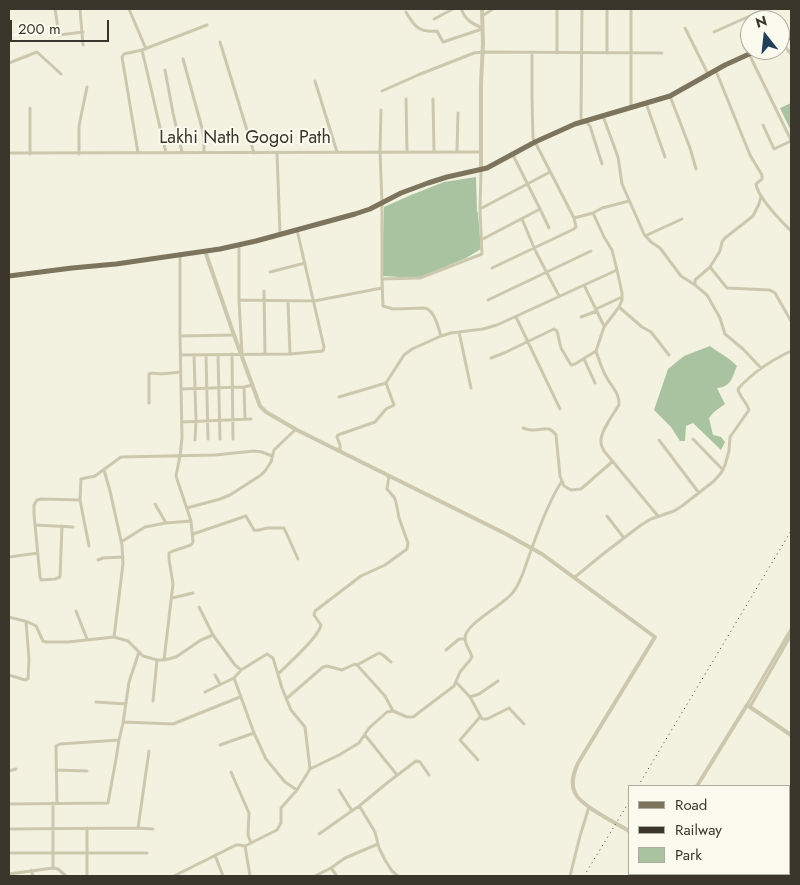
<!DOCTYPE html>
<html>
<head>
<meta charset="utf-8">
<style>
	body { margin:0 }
	#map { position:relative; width:800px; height:885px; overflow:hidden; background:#f3f2e1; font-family:Jost,sans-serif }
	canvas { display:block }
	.frame { position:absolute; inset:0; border:10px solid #3a362b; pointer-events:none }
	.legend { position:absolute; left:628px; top:785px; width:162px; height:90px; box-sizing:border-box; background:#fbfaee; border:1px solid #aeaca0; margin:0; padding:6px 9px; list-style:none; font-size:15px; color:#3a362b }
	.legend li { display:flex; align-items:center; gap:10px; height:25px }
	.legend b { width:25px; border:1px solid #aeaca0 }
	.north { position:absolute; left:740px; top:10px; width:50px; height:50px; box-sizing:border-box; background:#fbfaee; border:1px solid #aeaca0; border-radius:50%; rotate:344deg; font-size:14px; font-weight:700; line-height:20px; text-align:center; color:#3a362b }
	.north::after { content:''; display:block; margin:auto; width:18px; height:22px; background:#21405c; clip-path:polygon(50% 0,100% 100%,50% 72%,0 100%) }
	.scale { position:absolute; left:10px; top:20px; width:99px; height:22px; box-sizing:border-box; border:2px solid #3a362b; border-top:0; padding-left:6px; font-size:15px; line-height:18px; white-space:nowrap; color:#3a362b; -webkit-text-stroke:4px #fbfaee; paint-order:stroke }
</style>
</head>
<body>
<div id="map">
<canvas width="800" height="885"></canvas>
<div class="frame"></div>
<ul class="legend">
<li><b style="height:6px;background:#7c745d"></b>Road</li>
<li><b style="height:6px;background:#3a362b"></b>Railway</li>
<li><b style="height:14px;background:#a9c3a1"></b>Park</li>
</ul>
<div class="north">N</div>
<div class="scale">200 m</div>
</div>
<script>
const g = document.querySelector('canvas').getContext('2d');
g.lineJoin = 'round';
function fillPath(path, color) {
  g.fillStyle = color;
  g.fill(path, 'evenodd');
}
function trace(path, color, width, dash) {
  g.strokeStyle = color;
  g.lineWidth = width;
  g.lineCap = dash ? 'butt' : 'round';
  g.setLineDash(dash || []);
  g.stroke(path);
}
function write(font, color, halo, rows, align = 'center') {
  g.font = font + ' Jost,sans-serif';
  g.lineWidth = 4;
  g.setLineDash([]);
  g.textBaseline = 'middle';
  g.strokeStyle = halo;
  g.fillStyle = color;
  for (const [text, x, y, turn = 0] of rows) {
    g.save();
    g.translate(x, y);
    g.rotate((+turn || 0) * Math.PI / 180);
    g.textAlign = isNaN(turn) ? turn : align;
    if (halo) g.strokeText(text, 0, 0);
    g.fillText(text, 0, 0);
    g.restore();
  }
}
const green = new Path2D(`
	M791,103V131L780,108Z
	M476,177L477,211L478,213L481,249L466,258L418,278L382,276L384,207L411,195L444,182Z
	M710,346C719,353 730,358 737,366C732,378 731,387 717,388L725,404L714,412L709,418L713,435L721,437L725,442L721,450L693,423L686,426L685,441H680L671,427L654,410L668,369L684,356Z`);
const minor = new Path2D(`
	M55,9L59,35L83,32
	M80,9L83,45
	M129,9L146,49
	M461,9C466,20 471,23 482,28
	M557,9V53
	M582,9L581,118L582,122
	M763,9L766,20
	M406,12C414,26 419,33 437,31L443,42L482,29
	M482,16L493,9
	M434,19L453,9
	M685,28L708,74
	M714,32L763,10
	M781,41L791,54
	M220,42L254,153
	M142,50L207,25
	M607,53V9
	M749,54L791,140
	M183,59L202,128L204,138V152
	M9,63L37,52L61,74
	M165,70L173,113L182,152
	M716,71L750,155L762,175V179L756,184C758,198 780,220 790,230
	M315,81L337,152
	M382,91L418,75L474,53L482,52L662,53
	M670,96L690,148L696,169
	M406,99L407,152
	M433,99L434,152
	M646,103L665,157
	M631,107V9
	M30,108V154
	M381,110L380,152L382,203V279L420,278L482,254L480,209L481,170
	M603,116L618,157L622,184L644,234L651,242L660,248L681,276L695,285L707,295L720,318L725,334L743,349L761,368
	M585,121L590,126L602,164
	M763,125L774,149L791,141
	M457,151L458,113
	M9,153L481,152
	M138,153L122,57L124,54L142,50L166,153
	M277,153L280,234
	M79,154V126L87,87
	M513,155L540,209L549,228
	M480,209L550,172
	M574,218L593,213L602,208L629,201
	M522,219L535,250L559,296
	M645,236L682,219
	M481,240L540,209
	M239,245V300L242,354
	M710,267L727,288L770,290L775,293L791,321
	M492,268L574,229L576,227L574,218L533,138L532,99V52
	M617,270L622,293V300L619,307L604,327L596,351C599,360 602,370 607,378C612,387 620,394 619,405C614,413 599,433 601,443C601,446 603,448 604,451L658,516
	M270,272L305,263
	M382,279L383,306L393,309L425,308C435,311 438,327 441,336
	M695,284V280L710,267L720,251L722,242L725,238L753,216L759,204L761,196
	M584,285L604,326
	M264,291L265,354
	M239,300L314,301L382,288
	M488,300L591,251
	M288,301L290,354
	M619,307L642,327L651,332L669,355
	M596,309L622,297
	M516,317L560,409
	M581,317L597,311
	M459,332L471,388
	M180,336L234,335
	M232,354L233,439
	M181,355L290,354L323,351L324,347L297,230
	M194,355L196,421L195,440
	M206,355L208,439
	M218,355L220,439
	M491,358L504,353L554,329L557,331L561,348L571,365L575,364L596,351
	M584,359L595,383
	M244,387L245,419
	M181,389L244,387L252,385
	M339,397L386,383L404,355L412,349L441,336L451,333L483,329L497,325L617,270L612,250L604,237L593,213
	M149,403V374L152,373L161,374L181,372
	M182,422L251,419
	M523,428C526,429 529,430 532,430C543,431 548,424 556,435L560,476L564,486L571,490L581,489L613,461
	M693,439L723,470
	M659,440L699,493
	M340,451V445L337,437L338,435L375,422L386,409L394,405L386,383
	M104,470L110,491L122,545L123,564L114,637
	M80,500L89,546
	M155,504L166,523
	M187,508L220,499L230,495L261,475L265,471L271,462L274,450L296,429
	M607,516L624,538
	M35,525L73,527
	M62,526L60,577L55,579L41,580L40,577L34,514V505L37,500L41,499L80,500L81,479L95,476L121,457L215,455L254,451L262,452L272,456
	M193,534L246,516L254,530C259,531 262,529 267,528C273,528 279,528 284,528L298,559
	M121,542L145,527L166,523L191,521
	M9,557L38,553
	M98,560L103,558L123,557
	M575,577L603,554L641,525L651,519L674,511L682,506L714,481L721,473L725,465L729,451L730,437L749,410C747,402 739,397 738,389C752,373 772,360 791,351
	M172,598L193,593
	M199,607L213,635
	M76,611L87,639
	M9,617L28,622L36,626L43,641L46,642H68L114,637L128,641L143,656L157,660H164L176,657L201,640L213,635L235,665L241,670L267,654L273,658L282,688L291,710L305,727L310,769
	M446,650L459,639H465
	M164,660L173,584L169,559V553L173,551L191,545L193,542L191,521L176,476L180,456L182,438L180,336V255
	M357,665L379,653L383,655L391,662
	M278,674C288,664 319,637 321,625L314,615L315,611L361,576L385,565L407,549L408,543L399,518L396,502L394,497L387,489L389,476
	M9,675L25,680L28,679L29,659L26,622
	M215,675L220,684
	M234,678L254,733L266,759L285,782L297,790
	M456,682L470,697L479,694L498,681
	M205,692L234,678L241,670
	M470,697L482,719H487L509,708L524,724
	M286,699L323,667L327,666L342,670L355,664L358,666L385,696L393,711
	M153,701L157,660
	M96,702L126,704
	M747,705L791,629
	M750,707L791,635
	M124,722L173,724L240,697
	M365,735L397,775
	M220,745L254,733
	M478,760L460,740L480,717
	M56,770L87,771
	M9,771L16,769
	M231,772L249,813L248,835L251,843
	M339,790L352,811
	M57,803L56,746L60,744L119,740
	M9,804L108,803L116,759L119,740L123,723L129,682L139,652
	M358,807L387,783L416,761L420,762L429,775
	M87,828V876
	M138,828L153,829
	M9,829L138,828L149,751
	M319,834L356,808L360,807L375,832L379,848L385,860L392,871L398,876
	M245,846L250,876
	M9,853H147
	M215,855L223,876
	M53,868L58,869L66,876
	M331,868L345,858L378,844
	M31,870L33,876
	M9,874L53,868V803
	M654,874L657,876
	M174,876L236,845H239L245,846L277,830L281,823V808L297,790L310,769L339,755L359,743L369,728L387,712L393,711L407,717H413L454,686L460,672L470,660L472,657C470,650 465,645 465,638C465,623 505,605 514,591C523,579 526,562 532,548C540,525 549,501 562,481
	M315,876L331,868L337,876
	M570,876L580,836L589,807`);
const tertiary = new Path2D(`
	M481,170V84L483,44L482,9
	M205,251L234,335L260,406L266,412L297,430L506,534L542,554L655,637L578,763C574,772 570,783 575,793C581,806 616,823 629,831
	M697,786L747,705L791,735`);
const primary = new Path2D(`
	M780,41L791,37
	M9,276L72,268L116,264L220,249L256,241L355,214L370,209L401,193L428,183L447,177L487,168L535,142L575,124L670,96L725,65L758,50`);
const rail = new Path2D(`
	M638,786L791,531
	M584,876L629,802`);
const streetNames = [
	["Lakhi Nath Gogoi Path",245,139]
];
fillPath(green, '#a9c3a1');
trace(minor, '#ccc8ad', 3);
trace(tertiary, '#ccc8ad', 4);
trace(primary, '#7c745d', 5);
trace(rail, '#3a362b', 1, [1, 4]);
write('18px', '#3a362b', '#fbfaee', streetNames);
</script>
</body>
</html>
